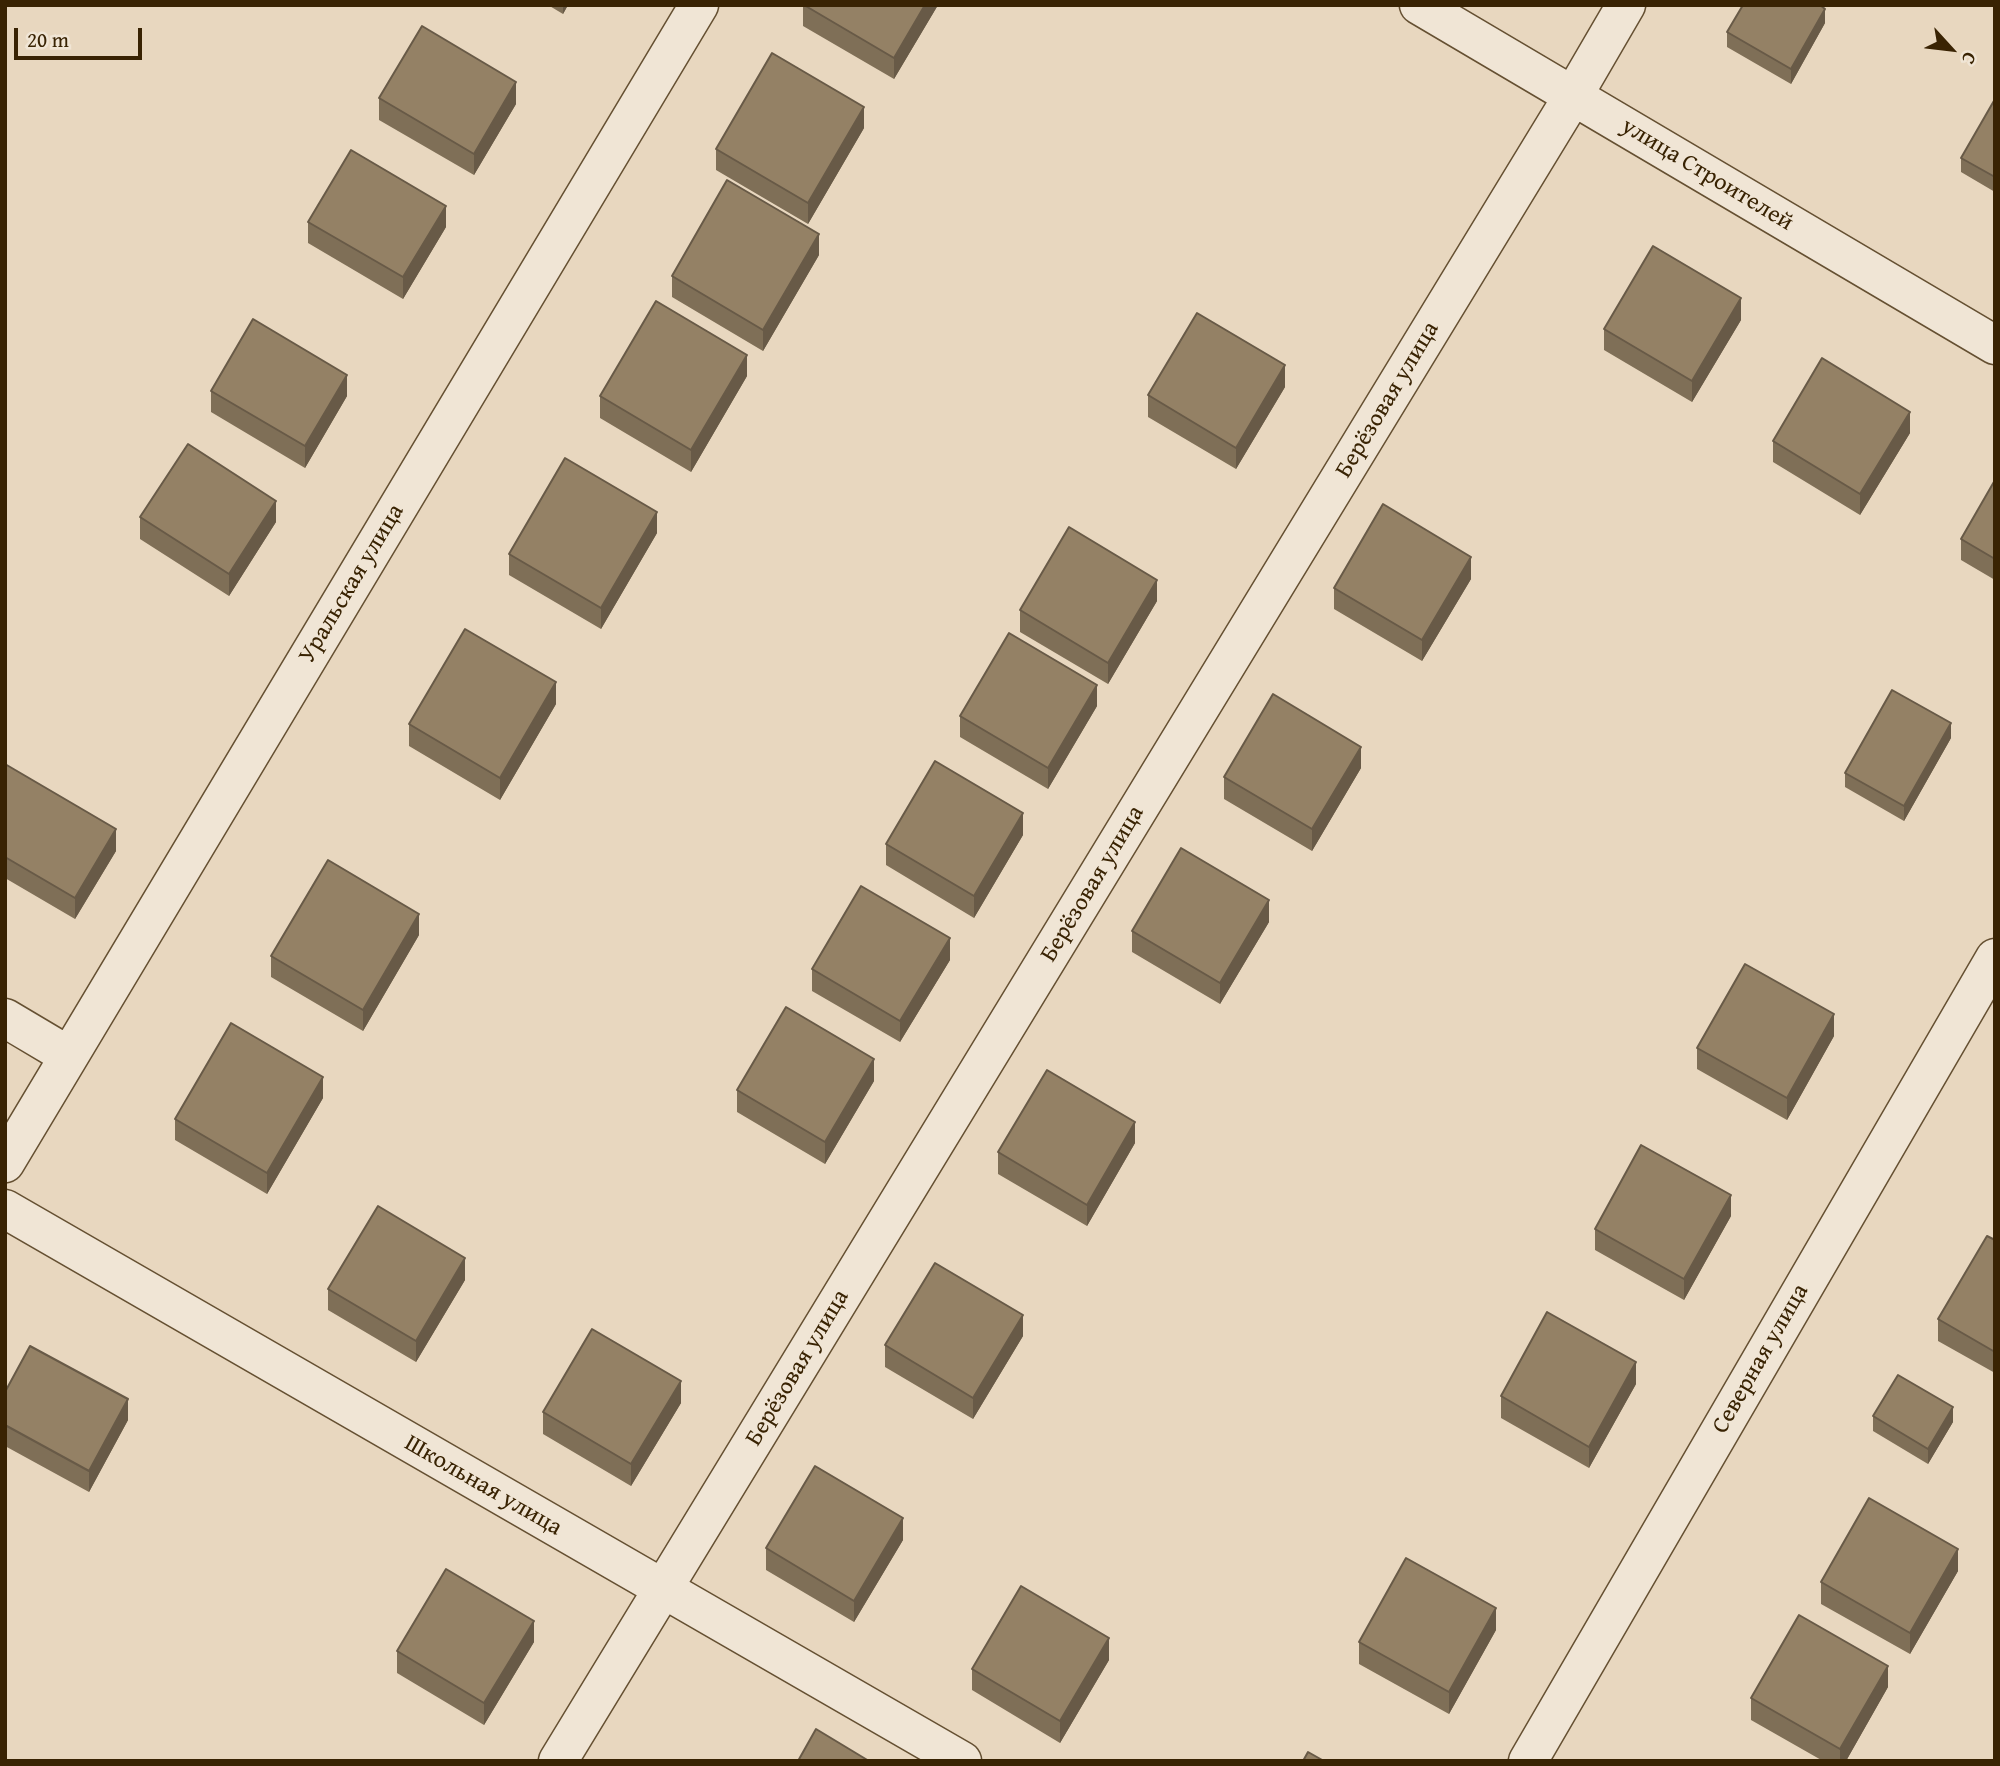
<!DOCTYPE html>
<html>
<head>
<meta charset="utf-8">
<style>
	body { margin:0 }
	#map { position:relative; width:2000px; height:1766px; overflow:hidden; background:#e8d7bf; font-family:"Gentium Book Plus",serif }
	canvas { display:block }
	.frame { position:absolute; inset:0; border:7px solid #392303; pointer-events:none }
	.north { position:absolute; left:1916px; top:14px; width:70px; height:70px; -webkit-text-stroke:5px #f0e5d5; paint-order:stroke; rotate:117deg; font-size:19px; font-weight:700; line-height:28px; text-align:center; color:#392303 }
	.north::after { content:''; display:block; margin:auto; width:24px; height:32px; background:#392303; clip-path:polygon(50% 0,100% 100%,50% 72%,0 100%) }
	.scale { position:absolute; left:14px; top:28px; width:128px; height:32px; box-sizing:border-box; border:4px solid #392303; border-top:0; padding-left:9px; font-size:21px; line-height:24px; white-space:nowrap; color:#392303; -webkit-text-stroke:5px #f0e5d5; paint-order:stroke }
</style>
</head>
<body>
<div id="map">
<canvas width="2000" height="1766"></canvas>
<div class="frame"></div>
<div class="north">С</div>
<div class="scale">20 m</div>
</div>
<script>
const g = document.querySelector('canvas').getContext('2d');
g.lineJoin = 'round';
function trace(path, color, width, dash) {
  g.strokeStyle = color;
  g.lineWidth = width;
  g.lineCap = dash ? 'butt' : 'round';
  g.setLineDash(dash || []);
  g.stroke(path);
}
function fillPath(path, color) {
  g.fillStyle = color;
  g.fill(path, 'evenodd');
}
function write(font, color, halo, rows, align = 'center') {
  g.font = font + ' "Gentium Book Plus",serif';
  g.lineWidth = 7;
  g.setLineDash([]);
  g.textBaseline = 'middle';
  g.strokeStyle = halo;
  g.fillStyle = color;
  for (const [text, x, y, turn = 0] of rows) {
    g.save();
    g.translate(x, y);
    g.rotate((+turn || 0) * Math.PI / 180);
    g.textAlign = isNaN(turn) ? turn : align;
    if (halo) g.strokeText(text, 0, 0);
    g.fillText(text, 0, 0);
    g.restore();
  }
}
const minor = new Path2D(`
	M1419,5L1995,345
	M5,1018L69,1056
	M5,1163L699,5
	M5,1209L962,1761
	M558,1761L1573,96L1626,5
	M1528,1761L1995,958`);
const wall = new Path2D(`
	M548,5H568L563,14Z
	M803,5H938L894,79L803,26Z
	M1825,23L1791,84L1727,47V32Z
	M379,98L516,104L474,175L379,120Z
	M1995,99V192L1961,172V158Z
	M864,128L808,224L716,170V149Z
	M308,222L446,227L403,299L308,243Z
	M819,255L763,351L672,297V276Z
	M1741,320L1692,402L1604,350V329Z
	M747,376L691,472L600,418V396Z
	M1285,387L1236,469L1148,417V395Z
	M211,391L347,396L305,468L211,412Z
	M1910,433L1860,515L1773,462V441Z
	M1995,480V580L1961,560V539Z
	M140,517L276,522L229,596L140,539Z
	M657,533L601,629L509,575V554Z
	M1471,579L1422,661L1334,609V588Z
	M1157,601L1108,684L1020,632V610Z
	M556,704L500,800L409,746V724Z
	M1097,706L1048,789L960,737V716Z
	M1951,738L1904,821L1845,787V773Z
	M5,764L116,851L75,919L5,878Z
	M1361,768L1312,851L1224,799V777Z
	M1023,835L974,918L886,865V844Z
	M1269,922L1220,1004L1132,952V931Z
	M419,935L363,1031L271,977V956Z
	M950,960L900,1042L812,991V969Z
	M1834,1036L1787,1120L1697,1069V1048Z
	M874,1081L825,1164L737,1112V1090Z
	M323,1098L267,1194L175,1140V1119Z
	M1135,1143L1087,1226L998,1174V1152Z
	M1731,1216L1684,1300L1595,1250V1229Z
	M1995,1240V1373L1938,1341V1319Z
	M465,1280L416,1362L328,1310V1289Z
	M1023,1336L973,1419L885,1367V1345Z
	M1636,1384L1589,1468L1501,1418V1396Z
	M5,1392L128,1420L89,1492L5,1446Z
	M681,1403L631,1486L543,1434V1412Z
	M1873,1416L1953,1422L1928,1464L1873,1431Z
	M903,1540L854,1622L766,1570V1548Z
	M1958,1571L1910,1654L1821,1604V1582Z
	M1496,1630L1449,1714L1359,1664V1642Z
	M534,1642L484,1725L397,1673V1651Z
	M1109,1660L1060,1743L972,1690V1669Z
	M1888,1687L1846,1761H1823L1751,1720V1698Z`);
const shadedWall = new Path2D(`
	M563,5H568L563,14Z
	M925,5H938L894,79V58Z
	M1825,9V23L1791,84V69Z
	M516,82V104L474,175V154Z
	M864,107V128L808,224V203Z
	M446,206V227L403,299V277Z
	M819,234V255L763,351V330Z
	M1741,298V320L1692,402V381Z
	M747,355V376L691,472V450Z
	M1285,365V387L1236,469V448Z
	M347,375V396L305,468V446Z
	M1910,412V433L1860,515V494Z
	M276,501V522L229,596V574Z
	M657,512V533L601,629V608Z
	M1471,557V579L1422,661V640Z
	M1157,580V601L1108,684V663Z
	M556,682V704L500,800V778Z
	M1097,685V706L1048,789V768Z
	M1951,723V738L1904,821V806Z
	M1361,747V768L1312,851V829Z
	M1023,813V835L974,918V896Z
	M116,829V851L75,919V898Z
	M1269,900V922L1220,1004V983Z
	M419,914V935L363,1031V1010Z
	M950,938V960L900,1042V1021Z
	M1834,1014V1036L1787,1120V1098Z
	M874,1059V1081L825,1164V1142Z
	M323,1077V1098L267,1194V1173Z
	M1135,1122V1143L1087,1226V1205Z
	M1731,1195V1216L1684,1300V1279Z
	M465,1258V1280L416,1362V1341Z
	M1023,1315V1336L973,1419V1398Z
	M1636,1362V1384L1589,1468V1447Z
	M681,1381V1403L631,1486V1464Z
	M128,1399V1420L89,1492V1471Z
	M1953,1407V1422L1928,1464V1449Z
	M903,1518V1540L854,1622V1601Z
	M1958,1549V1571L1910,1654V1633Z
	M1496,1608V1630L1449,1714V1692Z
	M534,1621V1642L484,1725V1703Z
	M1109,1638V1660L1060,1743V1721Z
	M1888,1666V1687L1846,1761H1840V1749Z`);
const building = new Path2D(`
	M804,5H925L894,58Z
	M1743,5H1820L1825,9L1791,69L1727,32Z
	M422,26L516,82L474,154L379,98Z
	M772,53L864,107L808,203L716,149Z
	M1995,99V177L1961,158Z
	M351,150L446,206L403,277L308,222Z
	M727,180L819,234L763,330L672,276Z
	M1653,246L1741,298L1692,381L1604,329Z
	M656,301L747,355L691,450L600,396Z
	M1197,313L1285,365L1236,448L1148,395Z
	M253,319L347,375L305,446L211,391Z
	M1822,358L1910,412L1860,494L1773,441Z
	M188,444L276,501L229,574L140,517Z
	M565,458L657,512L601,608L509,554Z
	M1995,480V559L1961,539Z
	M1383,504L1471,557L1422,640L1334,588Z
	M1069,527L1157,580L1108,663L1020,610Z
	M465,629L556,682L500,778L409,724Z
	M1009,633L1097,685L1048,768L960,716Z
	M1892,690L1951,723L1904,806L1845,773Z
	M1273,694L1361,747L1312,829L1224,777Z
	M935,761L1023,813L974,896L886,844Z
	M5,764L116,829L75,898L5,857Z
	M1181,848L1269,900L1220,983L1132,931Z
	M328,860L419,914L363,1010L271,956Z
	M861,886L950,938L900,1021L812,969Z
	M1745,964L1834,1014L1787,1098L1697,1048Z
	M786,1007L874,1059L825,1142L737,1090Z
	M231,1023L323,1077L267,1173L175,1119Z
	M1047,1070L1135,1122L1087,1205L998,1152Z
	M1641,1145L1731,1195L1684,1279L1595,1229Z
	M378,1206L465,1258L416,1341L328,1289Z
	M1987,1236L1995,1240V1352L1938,1319Z
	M935,1263L1023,1315L973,1398L885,1345Z
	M1547,1312L1636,1362L1589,1447L1501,1396Z
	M592,1329L681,1381L631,1464L543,1412Z
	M30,1346L128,1399L89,1471L5,1425V1392Z
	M1898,1375L1953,1407L1928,1449L1873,1416Z
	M815,1466L903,1518L854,1601L766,1548Z
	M1869,1498L1958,1549L1910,1633L1821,1582Z
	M1406,1558L1496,1608L1449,1692L1359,1642Z
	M446,1569L534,1621L484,1703L397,1651Z
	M1021,1586L1109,1638L1060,1721L972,1669Z
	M1799,1615L1888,1666L1840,1749L1751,1698Z
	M816,1729L869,1761H798Z
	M1308,1752L1324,1761H1303Z`);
const streetNames = [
	["улица Строителей",1707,175,31],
	["Берёзовая улица",1388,400,-59],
	["Уральская улица",352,584,-59],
	["Берёзовая улица",1093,884,-59],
	["Северная улица",1761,1359,-60],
	["Берёзовая улица",798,1368,-59],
	["Школьная улица",483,1486,30]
];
trace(minor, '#655032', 41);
trace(minor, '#f0e5d5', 38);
fillPath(wall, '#7f6f57');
fillPath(shadedWall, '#685a47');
fillPath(building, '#948165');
trace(building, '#685a47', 2);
write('24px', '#392303', '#f0e5d5', streetNames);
</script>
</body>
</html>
